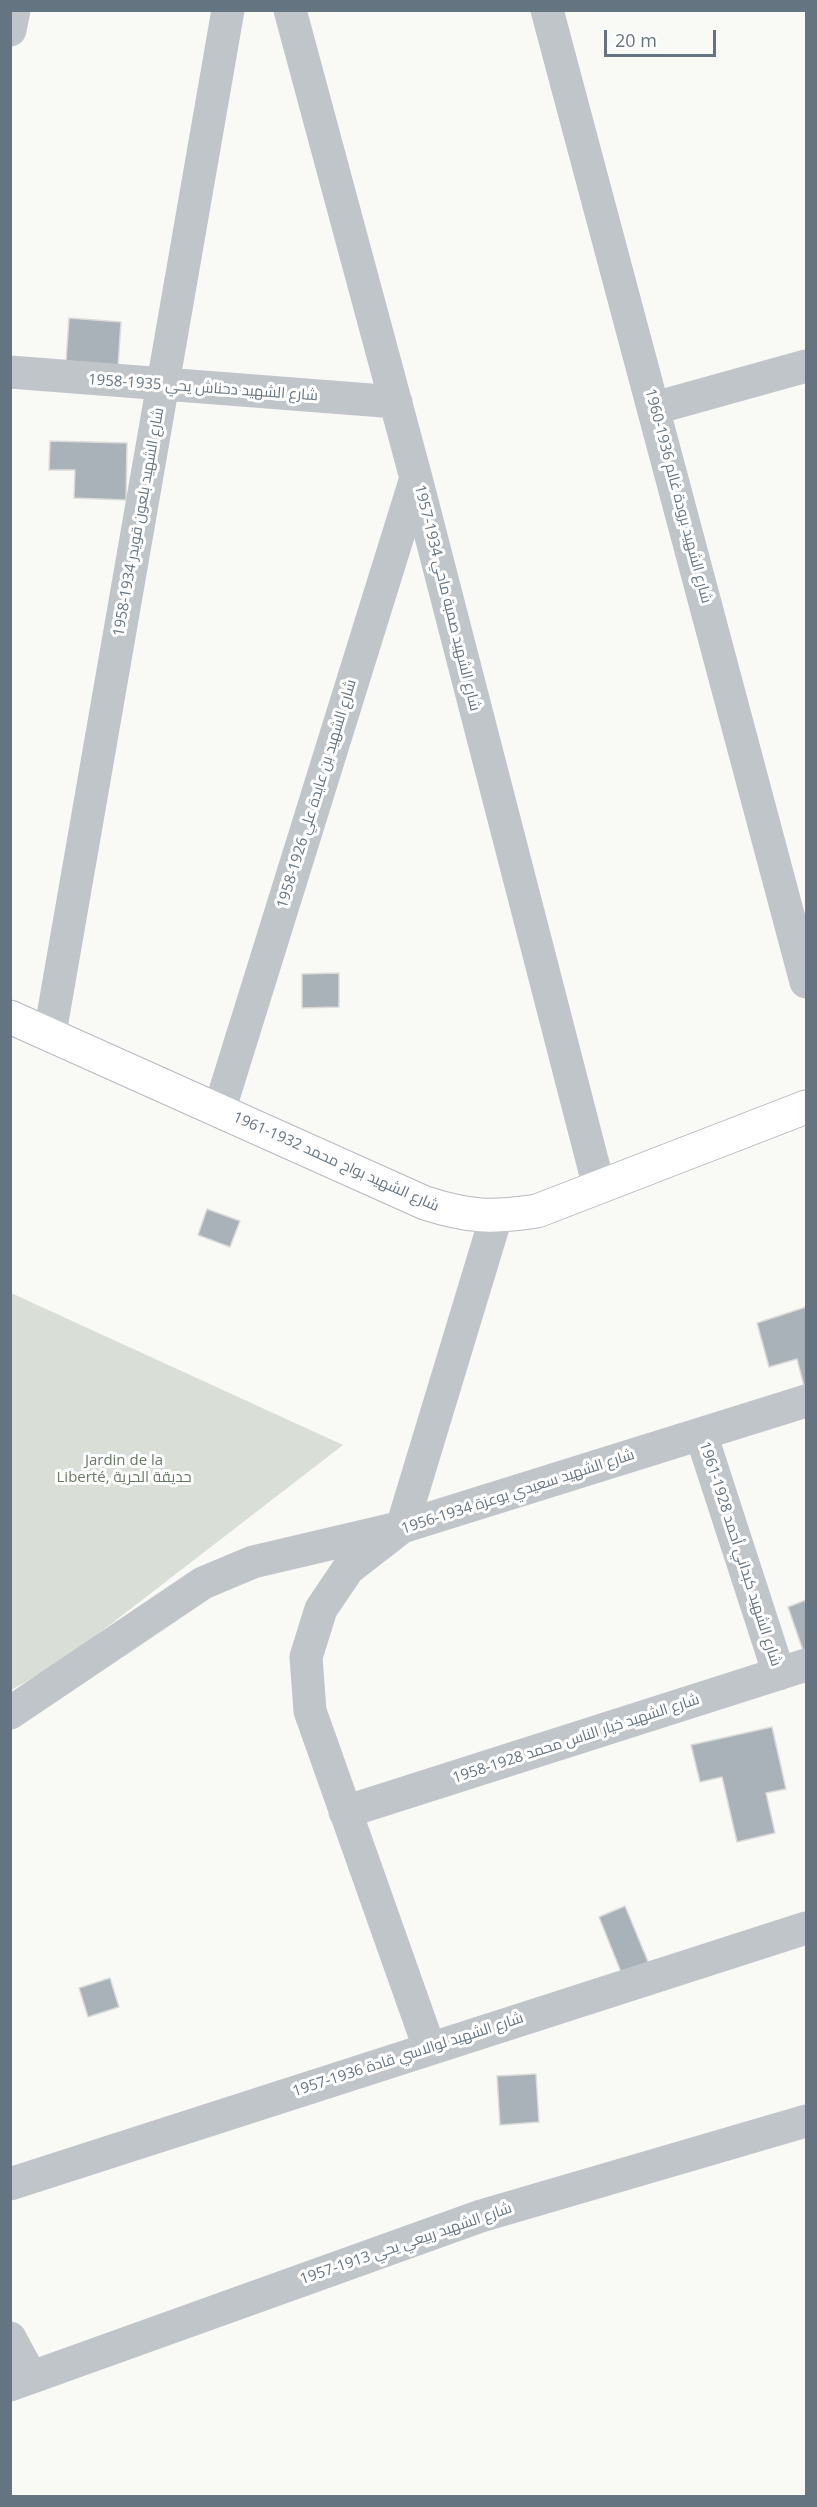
<!DOCTYPE html>
<html>
<head>
<meta charset="utf-8">
<style>
	body { margin:0 }
	#map { position:relative; width:817px; height:2507px; overflow:hidden; background:#f9f9f6; font-family:"Open Sans",sans-serif }
	canvas { display:block }
	.frame { position:absolute; inset:0; border:12px solid #657481; pointer-events:none }
	.scale { position:absolute; left:604px; top:30px; width:112px; height:27px; box-sizing:border-box; border:3px solid #657481; border-top:0; padding-left:8px; font-size:18px; line-height:21px; white-space:nowrap; color:#657481; -webkit-text-stroke:4px #fff; paint-order:stroke }
</style>
</head>
<body>
<div id="map">
<canvas width="817" height="2507"></canvas>
<div class="frame"></div>
<div class="scale">20 m</div>
</div>
<script>
const g = document.querySelector('canvas').getContext('2d');
g.lineJoin = 'round';
function fillPath(path, color) {
  g.fillStyle = color;
  g.fill(path, 'evenodd');
}
function trace(path, color, width, dash) {
  g.strokeStyle = color;
  g.lineWidth = width;
  g.lineCap = dash ? 'butt' : 'round';
  g.setLineDash(dash || []);
  g.stroke(path);
}
function write(font, color, halo, rows, align = 'center') {
  g.font = font + ' "Open Sans",Cairo,sans-serif';
  g.lineWidth = 6;
  g.setLineDash([]);
  g.textBaseline = 'middle';
  g.strokeStyle = halo;
  g.fillStyle = color;
  for (const [text, x, y, turn = 0] of rows) {
    g.save();
    g.translate(x, y);
    g.rotate((+turn || 0) * Math.PI / 180);
    g.textAlign = isNaN(turn) ? turn : align;
    if (halo) g.strokeText(text, 0, 0);
    g.fillText(text, 0, 0);
    g.restore();
  }
}
const green = new Path2D(`
	M11,1293L343,1445L63,1661L11,1690Z`);
const building = new Path2D(`
	M69,318L121,322L117,381L65,377Z
	M50,441L127,443L126,500L74,498L75,470H49Z
	M339,973V1007L302,1008V974Z
	M207,1209L240,1221L230,1247L198,1235Z
	M806,1307V1394L797,1359L769,1367L757,1323Z
	M806,1600V1659L788,1607Z
	M772,1727L786,1789L766,1793L775,1833L737,1842L722,1777L700,1782L691,1745Z
	M625,1906L656,1981L629,1992L599,1917Z
	M110,1978L119,2007L88,2017L79,1988Z
	M536,2074L539,2122L500,2125L497,2076Z`);
const street = new Path2D(`
	M290,10L416,478L599,1187
	M547,10L806,982
	M10,30L14,10
	M10,372L396,402
	M655,408L806,366
	M50,1033L228,10
	M219,1111L416,478
	M701,1434L779,1674
	M10,1713L203,1583L253,1562L402,1527L496,1217
	M345,1812L806,1665
	M429,2047L310,1711L306,1657L321,1609L348,1569L402,1527L806,1401
	M10,2184L806,1928
	M10,2338L31,2377
	M10,2385L481,2216L806,2121`);
const secondary = new Path2D(`
	M10,1017L425,1203C469,1217 491,1218 537,1211L806,1107`);
const streetNames = [
	["شارع الشهيد دحناش يحي 1935-1958",203,388,4],
	["شارع الشهيد برودة غالم 1936-1960",678,496,75],
	["شارع الشهيد بلعون قويدر 1934-1958",139,522,-80],
	["شارع الشهيد صمبة ماحي 1934-1957",447,598,76],
	["شارع الشهيد بن عايدة علي 1926-1958",317,794,-73],
	["شارع الشهيد بواح محمد 1932-1961",336,1162,24],
	["شارع الشهيد سعيدي بوعزة 1934-1956",518,1492,-18],
	["شارع الشهيد كبداني أحمد 1928-1961",740,1554,72],
	["شارع الشهيد خيار الناس محمد 1928-1958",576,1739,-18],
	["شارع الشهيد لوالاسي قادة 1936-1957",408,2055,-18],
	["شارع الشهيد ربيعي يحي 1913-1957",406,2244,-19]
];
const parkNames = [
	["Jardin de la",124,1461],
	["Liberté, حديقة الحرية",124,1478]
];
fillPath(green, '#d9ded6');
fillPath(building, '#a9b2b8');
trace(building, '#dbdbd9', 1.5);
trace(secondary, '#b5babf', 35);
trace(street, '#c0c5c9', 33);
trace(secondary, '#fff', 33);
write('15px', '#657481', '#fff', streetNames);
write('15px', '#677963', '#fff', parkNames);
</script>
</body>
</html>
